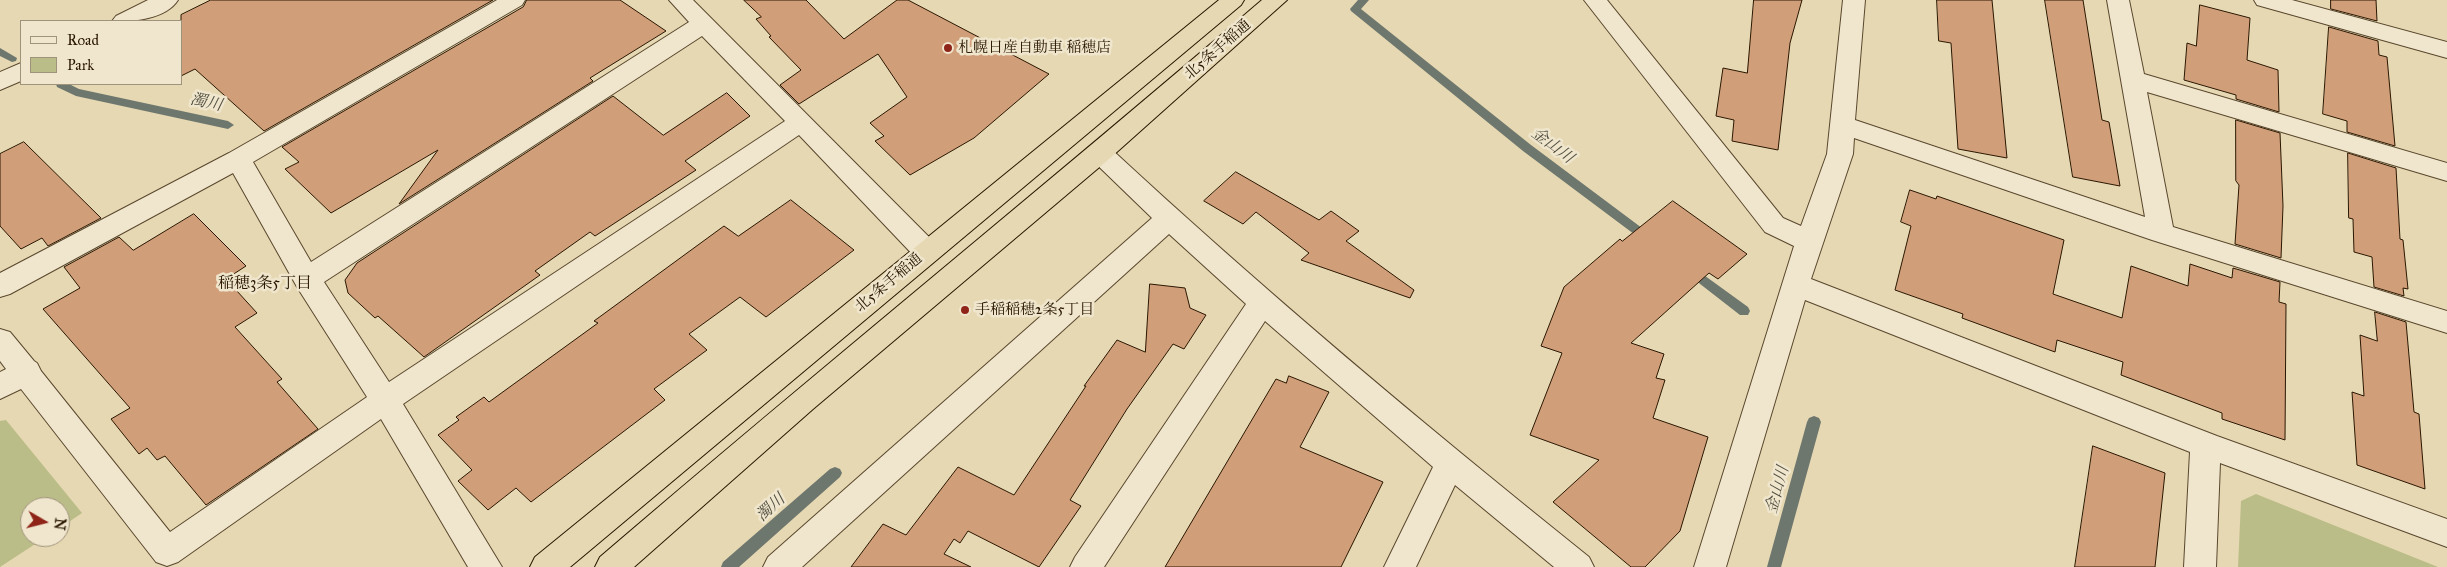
<!DOCTYPE html>
<html>
<head>
<meta charset="utf-8">
<style>
	body { margin:0 }
	#map { position:relative; width:2447px; height:567px; overflow:hidden; background:#e6d8b2; font-family:"IM FELL Great Primer",serif }
	canvas { display:block }
	.legend { position:absolute; left:20px; top:20px; width:162px; height:65px; box-sizing:border-box; background:#efe6cd; border:1px solid #a0937b; margin:0; padding:6px 9px; list-style:none; font-size:15px; color:#2a1701 }
	.legend li { display:flex; align-items:center; gap:10px; height:25px }
	.legend b { width:25px; border:1px solid #a0937b }
	.north { position:absolute; left:20px; top:497px; width:50px; height:50px; box-sizing:border-box; background:#efe6cd; border:1px solid #a0937b; border-radius:50%; rotate:98deg; font-size:14px; font-weight:700; line-height:20px; text-align:center; color:#2a1701 }
	.north::after { content:''; display:block; margin:auto; width:18px; height:22px; background:#8f2418; clip-path:polygon(50% 0,100% 100%,50% 72%,0 100%) }
</style>
</head>
<body>
<div id="map">
<canvas width="2447" height="567"></canvas>
<ul class="legend">
<li><b style="height:6px;background:#efe6cd"></b>Road</li>
<li><b style="height:14px;background:#bbbd88"></b>Park</li>
</ul>
<div class="north">N</div>
</div>
<script>
const g = document.querySelector('canvas').getContext('2d');
g.lineJoin = 'round';
function fillPath(path, color) {
  g.fillStyle = color;
  g.fill(path, 'evenodd');
}
function trace(path, color, width, dash) {
  g.strokeStyle = color;
  g.lineWidth = width;
  g.lineCap = dash ? 'butt' : 'round';
  g.setLineDash(dash || []);
  g.stroke(path);
}
function write(font, color, halo, rows, align = 'center') {
  g.font = font + ' "IM FELL Great Primer","Noto Serif JP",serif';
  g.lineWidth = 5;
  g.setLineDash([]);
  g.textBaseline = 'middle';
  g.strokeStyle = halo;
  g.fillStyle = color;
  for (const [text, x, y, turn = 0] of rows) {
    g.save();
    g.translate(x, y);
    g.rotate((+turn || 0) * Math.PI / 180);
    g.textAlign = isNaN(turn) ? turn : align;
    if (halo) g.strokeText(text, 0, 0);
    g.fillText(text, 0, 0);
    g.restore();
  }
}
const green = new Path2D(`
	M6,420L82,513L60,528V507H30V537H46L0,567V421Z
	M2256,494L2438,567H2238L2241,501Z`);
const stream = new Path2D(`
	M1358,0H1369L1361,9L1531,145L1654,237L1656,240L1654,243H1646L1523,151L1351,11L1350,9Z
	M0,48L17,58L16,61L12,62L0,56Z
	M56,84H69L79,89L228,121L234,125L228,129L76,96L57,87Z
	M1690,265L1748,307L1750,311L1748,315H1740L1686,273L1684,270L1686,267Z
	M1814,416L1819,418L1821,422L1781,567H1767L1807,422L1809,418Z
	M835,467L840,469L842,473L840,477L739,567H721L723,562L830,469Z`);
const building = new Path2D(`
	M211,0H493L264,131L195,69L181,76V15Z
	M527,0H620L666,31L590,78L593,81L399,204L438,150L331,213L285,169L299,162L282,147L523,7Z
	M744,0H806L844,39L897,0H908L1049,74L974,138L910,175L875,141L884,136L870,123L907,97L878,54L799,104L780,85L801,70L769,37L771,36L756,19L761,17Z
	M1754,0H1802L1790,43L1778,150L1732,141L1734,120L1716,116L1723,68L1747,73Z
	M1937,0H1992L2007,158L1958,149L1951,43L1939,41Z
	M2045,0H2083L2102,120L2109,122L2120,186L2073,177Z
	M2331,0H2376L2377,21L2331,9Z
	M2200,5L2250,18L2247,60L2278,70L2279,112L2236,99V95L2184,80L2187,43L2196,46Z
	M2329,27L2378,41L2379,55L2387,57L2395,146L2347,132V121L2323,114Z
	M727,93L750,116L685,161L696,170L595,236L590,232L535,271L540,275L424,357L378,316L375,318L348,293L345,280L357,263L613,96L663,135Z
	M2236,120L2280,133L2283,206L2281,258L2235,244L2239,185L2236,181Z
	M24,142L101,218L48,246L42,238L21,249L0,226V154Z
	M2348,153L2396,168L2400,239L2403,240L2408,289L2403,288L2404,296L2374,287L2372,257L2354,252L2353,219L2349,218Z
	M1236,172L1319,220L1331,211L1359,231L1346,241L1414,290L1410,298L1301,260L1309,253L1256,212L1243,224L1204,201Z
	M1910,190L1936,199L1937,196L2064,240L2053,294L2122,318L2131,266L2188,286L2190,264L2232,278L2233,268L2280,282L2279,302L2286,304L2285,440L2222,419V413L2121,375L2123,362L2057,340L2055,352L1962,318L1963,314L1895,290L1911,226L1901,222Z
	M791,200L854,250L766,317L740,297L689,334L707,350L654,389L665,400L531,502L516,488L488,510L458,481L472,470L438,435L459,420L456,417L484,397L489,402L598,323L594,321L724,226L738,236Z
	M1673,201L1747,254L1718,279L1709,273L1631,343L1664,354L1656,378L1665,380L1653,418L1708,437L1680,531L1645,567H1631L1553,502L1599,460L1530,435L1562,353L1541,346L1564,287L1620,239L1622,241Z
	M194,214L246,266L226,279L257,313L235,327L282,379L277,382L318,429L206,505L165,456L157,460L147,448L139,454L111,419L130,408L43,309L80,288L64,267L119,237L133,250Z
	M1150,284L1185,288L1190,308L1206,315L1184,349L1173,344L1127,409L1070,500L1081,506L1039,567L968,531L960,543L954,539L944,554L971,567H851L883,524L906,535L958,467L1014,495L1086,386H1084L1117,340L1145,352Z
	M2375,312L2406,322L2414,412L2419,414L2425,489L2357,465L2352,392L2364,396L2360,335L2377,341Z
	M1289,376L1329,392L1300,447L1383,482L1341,567H1165L1276,379L1286,383Z
	M2093,446L2165,473L2155,567H2075Z`);
const minor = new Path2D(`
	M148,0H178C166,19 133,22 112,21L116,16Z
	M497,0H525L522,5L253,162L311,262L689,22L669,0H693L936,244L939,251L936,258L926,261L916,258L799,135L403,404L502,567H468L381,419L178,562L167,566L156,562L21,389L0,399V372L6,369L0,361V329L10,332L34,361L37,363L41,371L170,532L367,397L297,287L233,173L10,294L0,297V273L229,153ZM702,36L785,121L389,382L324,282Z
	M1584,0H1607L1783,218L1801,226L1827,154L1843,0H1865L1855,120L2145,217L2107,0H2129L2144,74L2447,163V181L2147,92L2173,227L2447,311V333L2152,240L1854,138L1853,154L1811,279L2217,436L2447,519V547L2220,463L2216,567H2184L2190,452L1805,300L1726,567H1694L1794,246L1765,232Z
	M2254,0H2292L2447,42V58L2257,5Z
	M21,63V81L0,90V72Z
	M1100,144L1109,147C1263,290 1424,425 1589,557L1594,567H1554L1455,485L1416,567H1384L1433,467L1265,321L1104,567H1070L1075,557L1246,304L1169,234L802,567H763L768,557L1152,218L1091,159L1087,153L1091,147Z`);
const highway = new Path2D(`
	M1219,0H1244L1241,5L570,567H530L535,557Z
	M1262,0H1287L1109,159L813,409L634,567H595L600,557C819,369 1043,188 1262,0Z`);
const markers = [
	[948,48,5,"#8f2418"],
	[965,310,5,"#8f2418"]
];
const poiNames = [
	["札幌日産自動車 稲穂店",958,48],
	["手稲稲穂2条5丁目",975,310]
];
const streetNames = [
	["北5条手稲通",1218,50,-41],
	["北5条手稲通",889,283,-40]
];
const waterNames = [
	["濁川",206,103,12],
	["金山川",1552,146,37],
	["金山川",1778,490,-75],
	["濁川",771,508,-42]
];
const neighbourhoodNames = [
	["稲穂3条5丁目",265,284]
];
fillPath(green, '#bbbd88');
fillPath(stream, '#6e776e');
fillPath(building, '#d19e7a');
trace(building, '#2a1701', 1);
trace(minor, '#59472d', 2);
trace(highway, '#2a1701', 2);
fillPath(minor, '#efe6cd');
fillPath(highway, '#e6d8b2');
for (const [x, y, r, color] of markers) {
  const dot = new Path2D();
  dot.arc(x, y, r, 0, 2 * Math.PI);
  g.fillStyle = color;
  g.fill(dot);
  trace(dot, '#efe6cd', 2);
}
write('15px', '#2a1701', '#efe6cd', poiNames, 'left');
write('15px', '#2a1701', '#efe6cd', streetNames);
write('italic 16px', '#524f41', '#efe6cd', waterNames);
write('16px', '#2a1701', '#efe6cd', neighbourhoodNames);
</script>
</body>
</html>
